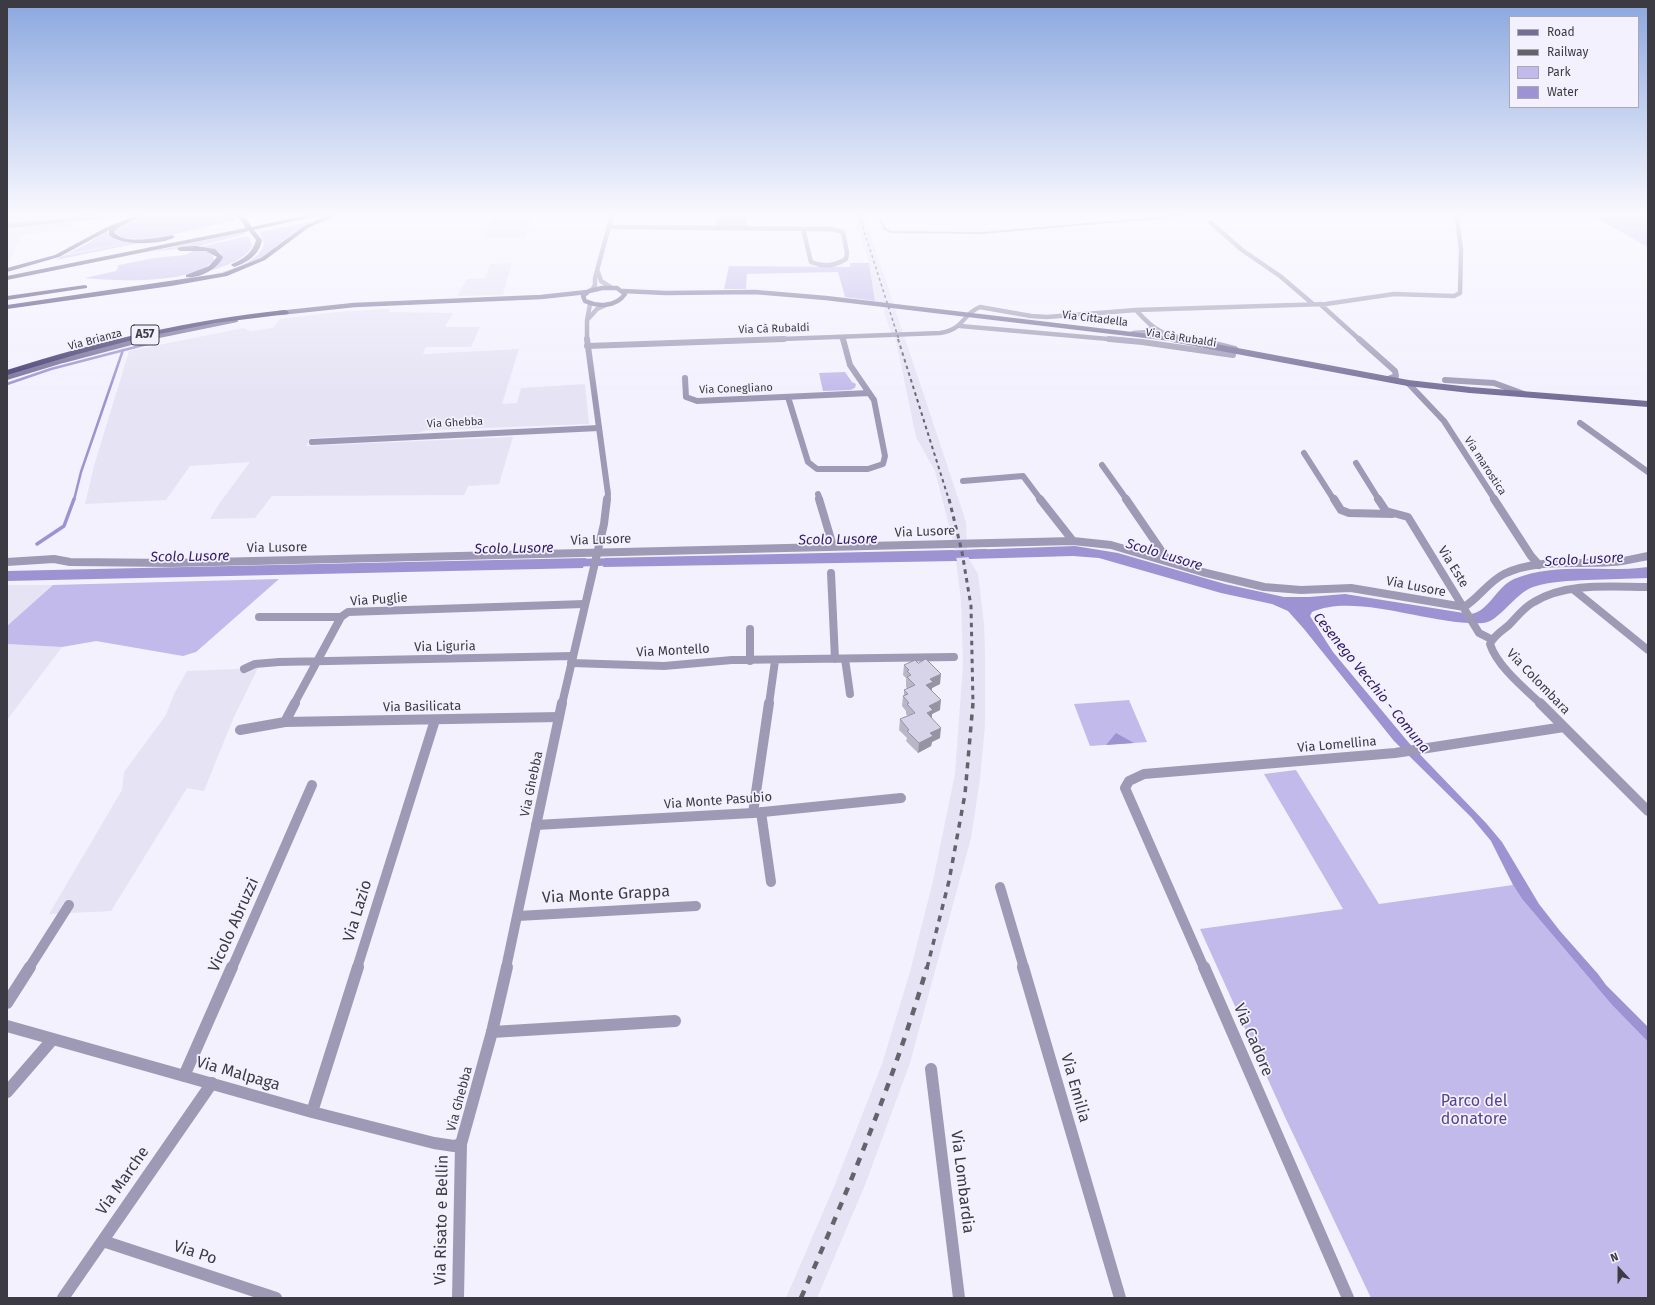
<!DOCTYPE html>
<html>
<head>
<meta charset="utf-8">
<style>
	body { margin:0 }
	#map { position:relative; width:1655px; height:1305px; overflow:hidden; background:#f3f1fe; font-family:"Fira Sans",sans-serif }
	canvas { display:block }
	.frame { position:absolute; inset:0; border:8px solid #3c3b43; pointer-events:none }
	.legend { position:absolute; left:1509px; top:16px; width:130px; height:92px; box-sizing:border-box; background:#f3f1fe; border:1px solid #aaa8b3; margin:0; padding:5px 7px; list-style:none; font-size:12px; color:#3c3b43 }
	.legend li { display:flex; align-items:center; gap:8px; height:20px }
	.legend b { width:20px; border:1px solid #aaa8b3 }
	.north { position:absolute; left:1599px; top:1249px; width:40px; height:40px; -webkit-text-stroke:3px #f3f1fe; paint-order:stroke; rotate:339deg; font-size:11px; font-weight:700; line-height:16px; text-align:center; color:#3c3b43 }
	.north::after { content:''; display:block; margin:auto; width:14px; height:18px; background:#3c3b43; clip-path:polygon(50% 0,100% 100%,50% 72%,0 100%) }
</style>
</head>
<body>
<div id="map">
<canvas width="1655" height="1305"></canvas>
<div class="frame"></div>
<ul class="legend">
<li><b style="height:5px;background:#756f98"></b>Road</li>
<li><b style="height:5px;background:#64636c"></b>Railway</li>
<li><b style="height:11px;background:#c1baea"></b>Park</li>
<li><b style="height:11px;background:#9d93d2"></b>Water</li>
</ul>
<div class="north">N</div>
</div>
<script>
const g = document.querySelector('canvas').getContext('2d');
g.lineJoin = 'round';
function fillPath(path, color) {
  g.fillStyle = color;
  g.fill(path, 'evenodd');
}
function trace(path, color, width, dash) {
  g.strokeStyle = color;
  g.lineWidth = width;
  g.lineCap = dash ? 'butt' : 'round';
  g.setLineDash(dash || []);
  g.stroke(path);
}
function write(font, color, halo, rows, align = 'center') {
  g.font = font + ' "Fira Sans",sans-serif';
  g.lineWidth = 3.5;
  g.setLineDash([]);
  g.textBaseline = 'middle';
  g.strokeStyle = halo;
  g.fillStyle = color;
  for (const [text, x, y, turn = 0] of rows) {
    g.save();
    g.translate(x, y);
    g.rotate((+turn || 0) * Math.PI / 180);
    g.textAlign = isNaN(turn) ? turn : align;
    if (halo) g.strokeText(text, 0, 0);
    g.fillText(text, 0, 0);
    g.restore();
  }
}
const built = new Path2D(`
	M7,215H47L36,225L75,221L71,228L21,236L7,266Z
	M494,215H534L524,238H482Z
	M854,215H864L966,522L967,550L969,559L978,574L984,625L985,651V725L980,779L971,838L910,1063L865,1185L817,1298H786L836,1182L882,1064L910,972L933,881L955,774L963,665L961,600L954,545L935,471L916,437L899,355L895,338L892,334L884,313L885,308L875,301L869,263Z
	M512,263L503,295L457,296L467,279L485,278L490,264Z
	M385,309L390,310L389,312L453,313L445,327H480L471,347H426L423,354L519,349L502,404L517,403L521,388L585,384L589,424L428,430L417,433L312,438L306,446L513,437L499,484L468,486L464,495L272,496L255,518L210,519L219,504L250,462L190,466L166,500L85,504L94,466L129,351L243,328L251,331L273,328L280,319L336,312Z
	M7,585H53L7,626Z
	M7,644L62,647L7,720Z
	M258,668L233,719L204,791L187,788L111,911L49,914L122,790L124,772L166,715L174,694L187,671Z`);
const green = new Path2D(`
	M147,215H231L236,220L162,237L144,239L123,238L118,235L115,232L121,226Z
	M743,215H747V226H715L717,217H743Z
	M1591,215H1648V247Z
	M313,221C294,230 281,244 264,256C250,266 229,273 212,275C229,270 259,263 264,244L260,232Z
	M106,231H108V235L116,240L140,243L56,260L62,256L132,242L67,254L87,244Z
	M244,232L246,234L195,247L150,252Z
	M247,236L250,239L252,246C245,262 214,270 198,274L222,257C220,248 209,248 201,247Z
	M197,249L209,252L213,255L214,260C193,285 115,281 85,278L116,271L118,268L117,266L119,265L154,258L185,255Z
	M850,263H869L875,301L845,297L838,272L747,274L746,289H724L729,266L850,267Z
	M845,372L852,382L856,384L855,388L850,390L823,391L819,373Z
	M279,579L196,652L183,656L96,641L62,647L7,644V626L53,585Z
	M1129,700L1147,742L1090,746L1074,704Z
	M1296,770L1379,904L1513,885L1522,899L1612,1005L1648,1042V1298H1371L1285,1117L1200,929L1343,909L1264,774Z`);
const water = new Path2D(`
	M1075,546L1118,553L1225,584L1284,597H1309L1345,594L1470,614C1488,613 1496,587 1514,579C1556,562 1604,573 1648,567V578C1628,579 1608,579 1587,580C1569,581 1551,581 1533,587C1514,594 1499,622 1483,623C1433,626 1356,592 1312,612L1310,616L1333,652L1409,743L1486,823L1502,842L1539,904L1560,931L1598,974L1606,985L1648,1027V1042L1612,1005L1522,899L1513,885L1491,841L1471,817L1394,741L1304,629L1288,611L1272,604L1221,593L1099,558L1073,556L969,559L967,550Z
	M954,550L957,561L603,567L605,558Z
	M586,558L583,568L7,581V571Z
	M1116,733L1134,743L1106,745Z`);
const streamFar2 = new Path2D(`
	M878,215L885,229L891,232L982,233L1192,215`);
const streamFar1 = new Path2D(`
	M7,384L51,369L155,342
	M74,500L81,472L123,350`);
const stream = new Path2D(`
	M37,544L64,526L74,499`);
const canal = new Path2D(`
	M985,549L989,550L991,553L989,556L939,559L935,558L933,555L935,552L939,551Z
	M621,558L625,559L627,562L625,565L567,567L563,566L561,563L563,560L567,559Z`);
const minorFar4 = new Path2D(`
	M1210,222L1242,250L1280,276L1313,304
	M7,226L115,215
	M609,227L832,229L843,232L847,253L846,259C835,266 823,267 811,262L803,229
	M1320,304L1360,340
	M1136,310C1156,333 1164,335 1194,340
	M960,326L1120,340
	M1133,333L1146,332L1151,328
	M842,337L843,340
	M755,340L940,333C965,329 962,314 980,307L1031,316L1047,317L1136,310L1326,304L1394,294L1454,296L1460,293L1461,250L1457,218L1452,215`);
const minorFar3 = new Path2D(`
	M1109,339L1142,342L1233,355
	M1188,339L1215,344L1235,349
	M1359,339L1395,371L1396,376L1388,379
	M587,346L784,339
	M685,378L686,397L697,401L869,393
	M1445,380L1494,383L1524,394
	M1408,383L1444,421L1495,500
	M788,397L808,462L817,469H868L883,464L885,456L874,400L850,365L843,339
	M1580,423L1648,472
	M312,442L599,428
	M1304,453L1334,500
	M1356,463L1379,500
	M1102,465L1127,500
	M963,481L1023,476L1041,500
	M818,494L820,500`);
const minorFar2 = new Path2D(`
	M819,499L833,546
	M1040,499L1073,541
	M1126,499L1169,562
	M1334,499L1341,510L1349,513L1392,514
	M1378,499L1386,511L1408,517L1479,633L1491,639
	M1494,499L1531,556L1539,565
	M7,562L54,559L70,562L172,563L1073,541L1111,545L1202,572L1264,587L1301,590L1351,588L1464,607C1479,598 1488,582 1504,574C1537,558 1577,565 1612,562C1625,562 1636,558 1648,556
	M831,573L835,659
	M1574,590L1648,650
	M259,617H341
	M750,629V661
	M845,659L850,694
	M571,663L664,666L732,660L954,657
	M244,669L255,664L279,662L573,656
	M294,704L341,617L348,612L584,604
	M769,704L775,661
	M1541,704C1524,688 1497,666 1490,644C1494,635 1502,631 1509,625C1517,617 1524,607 1534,602C1567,582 1611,587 1648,587`);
const minorFar1 = new Path2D(`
	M1540,703L1648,811
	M285,722L559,717
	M240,730L285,722L295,703
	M761,812L771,882
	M753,813L769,703
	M536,825L753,813L901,798
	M1000,887L1024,968
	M518,916L696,906
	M29,968L69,905
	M232,968L312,785
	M357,968L435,720
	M1204,968L1125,788L1129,781L1144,774L1395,753L1564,727`);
const minor = new Path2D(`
	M1023,967L1120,1298
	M1204,967L1348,1298
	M7,1003L30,967
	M7,1026L312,1112L434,1143L454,1146L461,1144
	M492,1032L675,1021
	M931,1069L959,1298
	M184,1076L232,967
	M7,1092L52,1040
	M312,1112L358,967
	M103,1241L276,1298
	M63,1298L212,1083`);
const tertiaryFar4 = new Path2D(`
	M598,272L601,281L612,288
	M592,290L595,285V278L612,215
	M588,319L597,309L608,304
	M587,340V321L590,304`);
const tertiaryFar3 = new Path2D(`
	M587,339L608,494L607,500`);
const tertiaryFar2 = new Path2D(`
	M562,704L604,524L607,499`);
const tertiaryFar1 = new Path2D(`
	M506,968L562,703`);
const tertiary = new Path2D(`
	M458,1298L461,1144L492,1032L507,967`);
const secondaryFar1 = new Path2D(`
	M602,288H617L625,294C616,307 598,307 585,301L583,296L589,291Z
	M623,291L666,293L755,292L826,298L1181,340
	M279,313L354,305L541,297L587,292
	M138,340L236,320`);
const secondary = new Path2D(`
	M1173,339L1408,383L1470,390L1648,404
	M7,377L63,360L142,339`);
const motorway = new Path2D(`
	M136,215H145L121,226L114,232C123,245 158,238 172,235L175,237C163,245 120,246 109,235V230L59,257L7,272V268L55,255L105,228Z
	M237,215H243L252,227L307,215H321L254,230L262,240C260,254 247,263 234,267L231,265L232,264C243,259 253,253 256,240L249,231L7,280V276L246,228Z
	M328,215H337L308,228L265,260L227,276L171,286L7,309V305L223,273L261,258L304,226Z
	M196,246L215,249L223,257C218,269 199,279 186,277V275L209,266L217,257L206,251H180L177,249L180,247Z
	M85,285L87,286V288L7,300V296Z
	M285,310L289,312L288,314L215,323L144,337L78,354L7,375V370C98,341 190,320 285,310Z`);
const railFar4 = new Path2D(`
	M859,215L899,340`);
const railFar3 = new Path2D(`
	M898,339L949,500`);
const railFar2 = new Path2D(`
	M949,499L962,552L971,606L973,704`);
const railFar1 = new Path2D(`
	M927,968L949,881L965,794L973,703`);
const rail = new Path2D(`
	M801,1298C848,1190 894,1080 927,967`);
const wall = new Path2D(`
	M904,665L940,684L932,688V690L940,710L932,714V718L940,738L932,742L931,746L918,753L906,741L907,738L899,730L900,719L908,716L906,714V711L902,706L903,696H904V690L908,689L906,687V678L903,675Z`);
const shadedWall = new Path2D(`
	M941,674L940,684L932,688V692L926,685L930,679Z
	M941,700L940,710L932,714V720L927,713L929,706Z
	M941,728L940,738L932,742L931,746L918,753L919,743L930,733Z`);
const building = new Path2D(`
	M926,659L941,674L930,679L933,682L926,685L941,700L929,706L933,710L927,713L941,728L930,733L933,736L919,743L907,731L909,730L900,719L915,713L907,704L909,703L903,696L908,694L904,690L915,685L907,677L911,675L907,671L909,670L904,665L915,660L918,663Z`);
const farStreetnames = [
	["Via Cittadella",1095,319,7],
	["Via Cà Rubaldi",774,329,-2],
	["Via Cà Rubaldi",1181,338,9],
	["Via Brianza",95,340,-15],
	["Via Conegliano",736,389,-2],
	["Via Ghebba",455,423,-3],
	["Via marostica",1485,466,57]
];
const shields = [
	[145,335,28]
];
const shieldNames = [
	["A57",145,335]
];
const streetNames = [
	["Via Lusore",925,532,-2],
	["Via Lusore",601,540,-2],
	["Via Lusore",277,548,-1],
	["Via Este",1453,567,58],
	["Via Lusore",1416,587,11],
	["Via Puglie",379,600,-4],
	["Via Liguria",445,647,-1],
	["Via Montello",673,651,-3],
	["Via Colombara",1538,682,46],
	["Via Basilicata",422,707,-1],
	["Via Lomellina",1337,745,-5],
	["Via Ghebba",532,784,-78],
	["Via Monte Pasubio",718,801,-4],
	["Via Ghebba",460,1099,-75]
];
const waterNames = [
	["Scolo Lusore",838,540,-1],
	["Scolo Lusore",514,549,-1],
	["Scolo Lusore",1164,555,17],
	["Scolo Lusore",190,557,-1],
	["Scolo Lusore",1584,560,-3],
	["Cesenego Vecchio - Comuna",1371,683,51]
];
const nearStreetnames = [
	["Via Monte Grappa",606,895,-3],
	["Via Lazio",358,911,-73],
	["Vicolo Abruzzi",234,925,-66],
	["Via Cadore",1253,1040,67],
	["Via Malpaga",238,1074,16],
	["Via Emilia",1075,1088,74],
	["Via Marche",123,1181,-55],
	["Via Lombardia",962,1182,83],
	["Via Risato e Bellin",442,1220,-89],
	["Via Po",195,1253,18]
];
const nearParknames = [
	["Parco del",1474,1102],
	["donatore",1474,1120]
];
fillPath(built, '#e5e3f4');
fillPath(green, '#c1baea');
fillPath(water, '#9d93d2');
trace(streamFar2, '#9d93d2', 2);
trace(streamFar1, '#9d93d2', 2.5);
trace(stream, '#9d93d2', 3.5);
fillPath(canal, '#9d93d2');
trace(minorFar4, '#9e9ab6', 4.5);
trace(minorFar3, '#9e9ab6', 6);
trace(minorFar2, '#9e9ab6', 8);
trace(minorFar1, '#9e9ab6', 10);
trace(minor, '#9e9ab6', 12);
trace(tertiaryFar4, '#9e9ab6', 4.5);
trace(tertiaryFar3, '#9e9ab6', 6);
trace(tertiaryFar2, '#9e9ab6', 8);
trace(tertiaryFar1, '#9e9ab6', 10);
trace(tertiary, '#9e9ab6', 12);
trace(secondaryFar1, '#756f98', 4.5);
trace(secondary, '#756f98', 6);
fillPath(motorway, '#42366d');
trace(railFar4, '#64636c', 1.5, [3, 3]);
trace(railFar3, '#64636c', 2, [3.5, 3.5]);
trace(railFar2, '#64636c', 3, [4.5, 4.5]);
trace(railFar1, '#64636c', 3.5, [6, 6]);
trace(rail, '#64636c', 4.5, [8, 8]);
fillPath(wall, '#b9b6c8');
fillPath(shadedWall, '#9694a3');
fillPath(building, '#d7d4e9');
trace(building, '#9694a3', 1);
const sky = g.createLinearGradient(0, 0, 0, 398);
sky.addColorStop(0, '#8aa7df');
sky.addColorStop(0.54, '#faf9ff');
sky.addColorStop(1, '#faf9ff00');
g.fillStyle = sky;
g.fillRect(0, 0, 1655, 398);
write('11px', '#3c3b43', '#f3f1fe', farStreetnames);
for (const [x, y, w] of shields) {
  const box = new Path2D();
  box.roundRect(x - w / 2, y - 10, w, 20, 3);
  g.fillStyle = '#f3f1fe';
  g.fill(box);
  trace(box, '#3c3b43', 1);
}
write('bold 12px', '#3c3b43', null, shieldNames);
write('13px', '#3c3b43', '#f3f1fe', streetNames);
write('italic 14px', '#331c67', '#f3f1fe', waterNames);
write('16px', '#3c3b43', '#f3f1fe', nearStreetnames);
write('16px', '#564390', '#f3f1fe', nearParknames);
</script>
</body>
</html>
